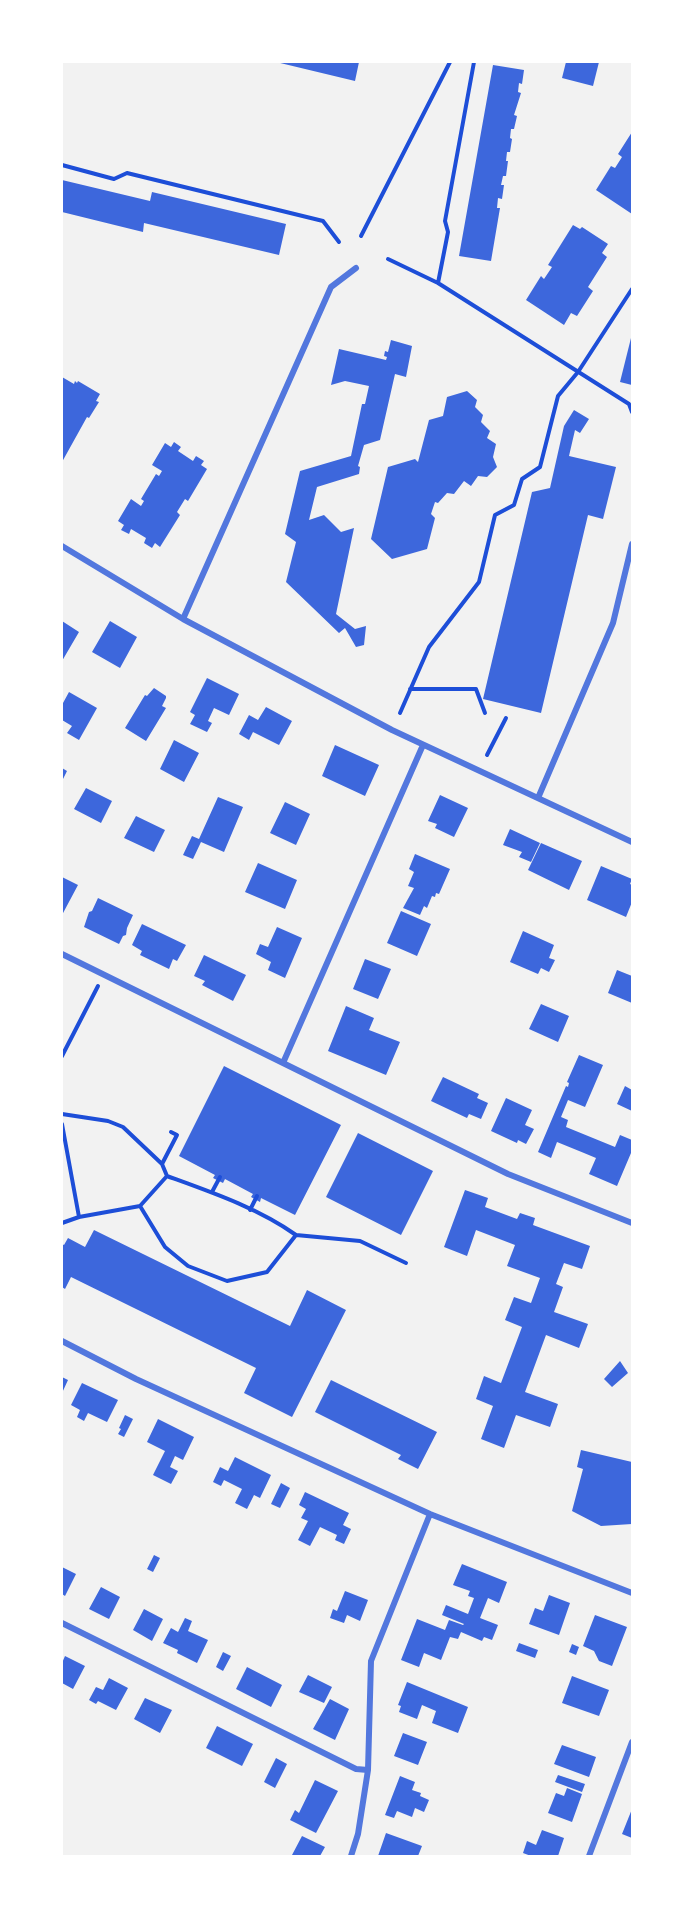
<!DOCTYPE html>
<html>
<head>
<meta charset="utf-8">
<style>
	body { margin:0 }
	#map { position:relative; width:694px; height:1918px; overflow:hidden; background:#f2f2f2; font-family:Inter,sans-serif }
	canvas { display:block }
	.frame { position:absolute; inset:0; border:63px solid #fff; pointer-events:none }
</style>
</head>
<body>
<div id="map">
<canvas width="694" height="1918"></canvas>
<div class="frame"></div>
</div>
<script>
const g = document.querySelector('canvas').getContext('2d');
g.lineJoin = 'round';
function fillPath(path, color) {
  g.fillStyle = color;
  g.fill(path, 'evenodd');
}
function trace(path, color, width, dash) {
  g.strokeStyle = color;
  g.lineWidth = width;
  g.lineCap = dash ? 'butt' : 'round';
  g.setLineDash(dash || []);
  g.stroke(path);
}
const building = new Path2D(`
	M276,62H359L355,81Z
	M566,62H599L593,86L562,78Z
	M493,65L524,70L522,84L519,83L518,92L521,93L514,115L517,116L514,129H511L510,138L512,139L510,152H507L506,161H508L506,176H503L501,185H504L502,199L498,198L497,208H500L491,261L459,256Z
	M632,132V214L596,190L611,166L615,168L622,157L618,154Z
	M62,180L150,201L152,192L286,224L279,255L144,223L143,232L62,212Z
	M573,225L580,229L582,227L608,244L602,253L607,257L588,287L593,291L577,316L571,313L564,325L526,300L541,276L544,279L552,267L548,265Z
	M632,334V385L620,382Z
	M391,340L412,346L406,377L395,374L380,440L364,445L358,466L360,467L359,474L317,487L309,520L324,515L341,532L354,528L336,614L355,629L366,626L364,645L356,647L345,628L339,633L286,582L296,542L285,534L300,471L351,456L362,404H365L369,386L345,381L331,385L339,349L386,360L387,357L384,356L385,351L388,352Z
	M62,377L74,384L75,381L77,383L78,381L100,394L96,401L99,402L89,418L87,417L62,462Z
	M467,391L477,400L475,407L483,415L481,422L490,431L487,438L496,444L493,457L497,467L487,477L478,476L471,486L464,481L454,494L447,493L438,503L435,502L431,514L435,518L427,549L392,559L371,539L388,467L415,459L418,462L429,420L443,416L447,397Z
	M574,410L589,419L580,433L575,430L569,456L616,467L603,519L588,515L541,713L483,699L532,492L550,488L564,426Z
	M174,442L181,447L178,451L193,461L196,456L204,461L201,465L207,469L188,501L185,499L177,512L180,515L160,547L155,543L152,548L144,543L146,538L131,529L129,534L121,530L124,525L118,521L131,499L141,506L144,501L141,499L156,474L159,476L162,471L152,465L165,443L171,447Z
	M62,621L79,632L62,661Z
	M110,621L137,637L120,668L92,652Z
	M207,678L239,694L229,715L214,708L208,721L212,723L207,732L190,724L195,715L190,712Z
	M154,688L166,696V698L162,706L166,708L146,741L125,728L145,695L147,696Z
	M69,692L97,708L79,740L67,733L72,726L62,720V702L63,703Z
	M266,707L292,721L279,745L253,732L249,740L239,734L249,715L258,720Z
	M174,740L199,753L184,782L160,769Z
	M335,745L379,765L365,796L322,776Z
	M62,768L67,771L62,781Z
	M86,788L112,801L101,823L74,809Z
	M440,795L468,808L454,837L435,828L437,824L428,821Z
	M218,797L243,807L224,852L201,842L193,859L183,855L192,836L199,839Z
	M285,802L310,814L296,845L270,833Z
	M136,816L165,830L154,852L124,838Z
	M510,829L540,843L531,862L519,857L522,852L503,845Z
	M541,843L582,861L569,890L528,870Z
	M415,854L450,869L439,894L436,893L435,897L432,896L427,908L424,906L420,915L403,908L414,888L408,886L414,872L409,869Z
	M258,863L297,880L285,909L245,892Z
	M601,866L632,879L630,884L632,885V902L626,917L587,900Z
	M62,877L78,885L62,915Z
	M98,898L133,915L127,928L126,935L123,936L119,944L84,927L89,912L92,911Z
	M401,911L431,924L417,956L387,943Z
	M142,924L186,945L177,961L173,959L169,969L140,955L142,951L132,945Z
	M277,927L302,938L285,978L268,970L271,962L256,954L260,944L268,947Z
	M523,931L554,945L549,958L555,960L549,972L541,968L538,974L510,962Z
	M204,955L246,975L233,1001L202,985L205,981L194,976Z
	M365,959L391,969L378,999L353,989Z
	M617,970L632,976V1003L608,993Z
	M541,1004L569,1016L558,1042L529,1029Z
	M346,1006L374,1018L369,1030L400,1042L386,1075L328,1051Z
	M579,1055L603,1065L585,1107L568,1100L561,1117L568,1120L566,1127L615,1147L620,1135L632,1140L631,1153L617,1186L589,1174L596,1158L584,1153L557,1142L551,1158L538,1152L566,1086L568,1087L569,1083L567,1082Z
	M224,1066L341,1125L295,1215L261,1198L260,1202L251,1197L253,1194L225,1179L223,1183L213,1178L215,1175L179,1156Z
	M443,1077L479,1094L477,1098L488,1103L481,1119L469,1114L467,1118L431,1101Z
	M625,1086L632,1090V1111L617,1104Z
	M506,1098L532,1110L525,1125L534,1129L526,1144L518,1140L517,1143L491,1131Z
	M358,1133L433,1171L401,1235L326,1197Z
	M465,1190L488,1198L485,1207L517,1219L520,1213L535,1218L533,1225L590,1246L582,1269L564,1263L556,1284L563,1287L554,1312L588,1324L579,1348L546,1335L525,1392L558,1404L550,1427L516,1415L504,1448L481,1439L493,1406L476,1399L484,1376L501,1383L522,1327L505,1320L514,1297L531,1303L540,1278L507,1266L515,1245L476,1230L467,1256L444,1247Z
	M94,1230L290,1326L307,1290L346,1310L292,1417L244,1393L256,1368L71,1277L65,1289L62,1287V1244L64,1245L68,1238L85,1247Z
	M620,1361L628,1373L612,1387L604,1379Z
	M62,1377L68,1380L62,1393Z
	M331,1380L437,1432L418,1469L398,1459L401,1455L315,1412Z
	M82,1383L118,1400L107,1422L88,1413L84,1421L77,1417L80,1410L71,1405Z
	M125,1415L133,1419L124,1437L118,1434L121,1429L119,1428Z
	M158,1419L194,1437L183,1460L175,1456L170,1467L178,1471L171,1484L153,1475L165,1451L147,1442Z
	M581,1450L632,1462V1524L601,1526L572,1511L583,1469L577,1467Z
	M235,1457L271,1475L260,1498L254,1495L247,1509L235,1503L242,1489L224,1480L221,1486L213,1482L220,1467L228,1471Z
	M281,1483L290,1488L280,1508L271,1504Z
	M305,1492L349,1513L343,1525L351,1529L344,1544L335,1540L337,1535L320,1527L310,1546L298,1540L308,1521L301,1518L306,1509L299,1505Z
	M154,1555L160,1558L153,1572L147,1569Z
	M462,1564L507,1582L499,1603L488,1598L480,1618L498,1625L492,1640L484,1637L482,1641L461,1632L458,1639L450,1637L441,1660L424,1653L419,1667L401,1660L417,1619L445,1630L449,1620L463,1625L464,1624L442,1615L446,1605L468,1614L474,1598L468,1596L470,1591L453,1585Z
	M62,1567L76,1574L65,1596L62,1594Z
	M101,1587L120,1597L109,1619L89,1609Z
	M345,1591L368,1600L360,1621L347,1615L344,1623L330,1618L333,1609L337,1611Z
	M549,1595L570,1603L559,1635L529,1624L535,1608L543,1611Z
	M144,1609L163,1619L152,1641L133,1630Z
	M595,1615L627,1627L612,1666L599,1661L594,1651L583,1646Z
	M185,1618L192,1621L188,1631L208,1640L197,1663L177,1653L178,1650L163,1643L171,1628L178,1632Z
	M519,1643L538,1650L535,1658L516,1651Z
	M572,1644L579,1647L576,1655L569,1652Z
	M223,1652L231,1656L223,1671L216,1667Z
	M65,1656L85,1666L73,1689L62,1683V1663Z
	M247,1667L282,1685L271,1707L236,1689Z
	M308,1675L332,1687L324,1703L299,1692Z
	M572,1676L609,1690L599,1716L562,1703Z
	M109,1678L128,1688L116,1710L98,1701L96,1704L89,1700L96,1687L103,1690Z
	M407,1682L468,1707L458,1733L432,1723L436,1711L422,1705L417,1719L399,1712L401,1706L398,1705Z
	M145,1698L172,1710L160,1733L134,1719Z
	M330,1699L349,1709L335,1740L313,1729Z
	M217,1726L253,1744L242,1766L206,1748Z
	M403,1733L427,1742L418,1765L394,1756Z
	M562,1745L596,1757L589,1777L554,1764Z
	M276,1758L287,1764L275,1788L264,1782Z
	M558,1775L585,1784L582,1792L555,1782Z
	M400,1776L415,1782L412,1790L421,1793L420,1796L429,1800L424,1812L415,1808L412,1817L397,1811L394,1818L385,1815Z
	M315,1780L338,1791L316,1833L290,1820L295,1810L299,1813Z
	M567,1788L582,1794L572,1822L548,1813L556,1793L564,1796Z
	M632,1809V1838L622,1834Z
	M542,1830L564,1838L558,1856H531L523,1853L527,1841L536,1845Z
	M386,1833L422,1846L418,1856L402,1855L401,1856H378Z
	M302,1836L325,1847L320,1856L292,1855Z`);
const path = new Path2D(`
	M62,165L114,179L127,173L323,221L339,242
	M361,236L450,62
	M388,259L438,283L629,404L632,412
	M438,283L448,232L445,221L474,62
	M410,689H476L485,713
	M400,713L429,647L479,582L495,515L514,505L522,479L540,467L558,396L578,372L632,289
	M487,755L506,718
	M62,1056L98,986
	M62,1114L108,1121L123,1127L162,1164L167,1176L140,1206
	M62,1124L79,1217L140,1206L165,1247L188,1266L227,1281L267,1272L296,1235L360,1241L406,1263
	M162,1164L177,1135L171,1132
	M167,1176C211,1192 258,1208 296,1235
	M212,1192L220,1177
	M250,1210L257,1196
	M62,1223L79,1217`);
const minor = new Path2D(`
	M62,546L183,619L392,730L632,842
	M183,619L331,287L356,268
	M538,798L613,623L632,544
	M62,954L508,1174L632,1223
	M283,1063L423,745
	M62,1341L136,1379L430,1514L632,1593
	M62,1623L356,1769L368,1770
	M351,1856L358,1834L368,1770L371,1661L430,1514
	M589,1856L632,1742`);
fillPath(building, '#3d67dc');
trace(path, '#1d4ed8', 4);
trace(minor, '#5277de', 6);
</script>
</body>
</html>
